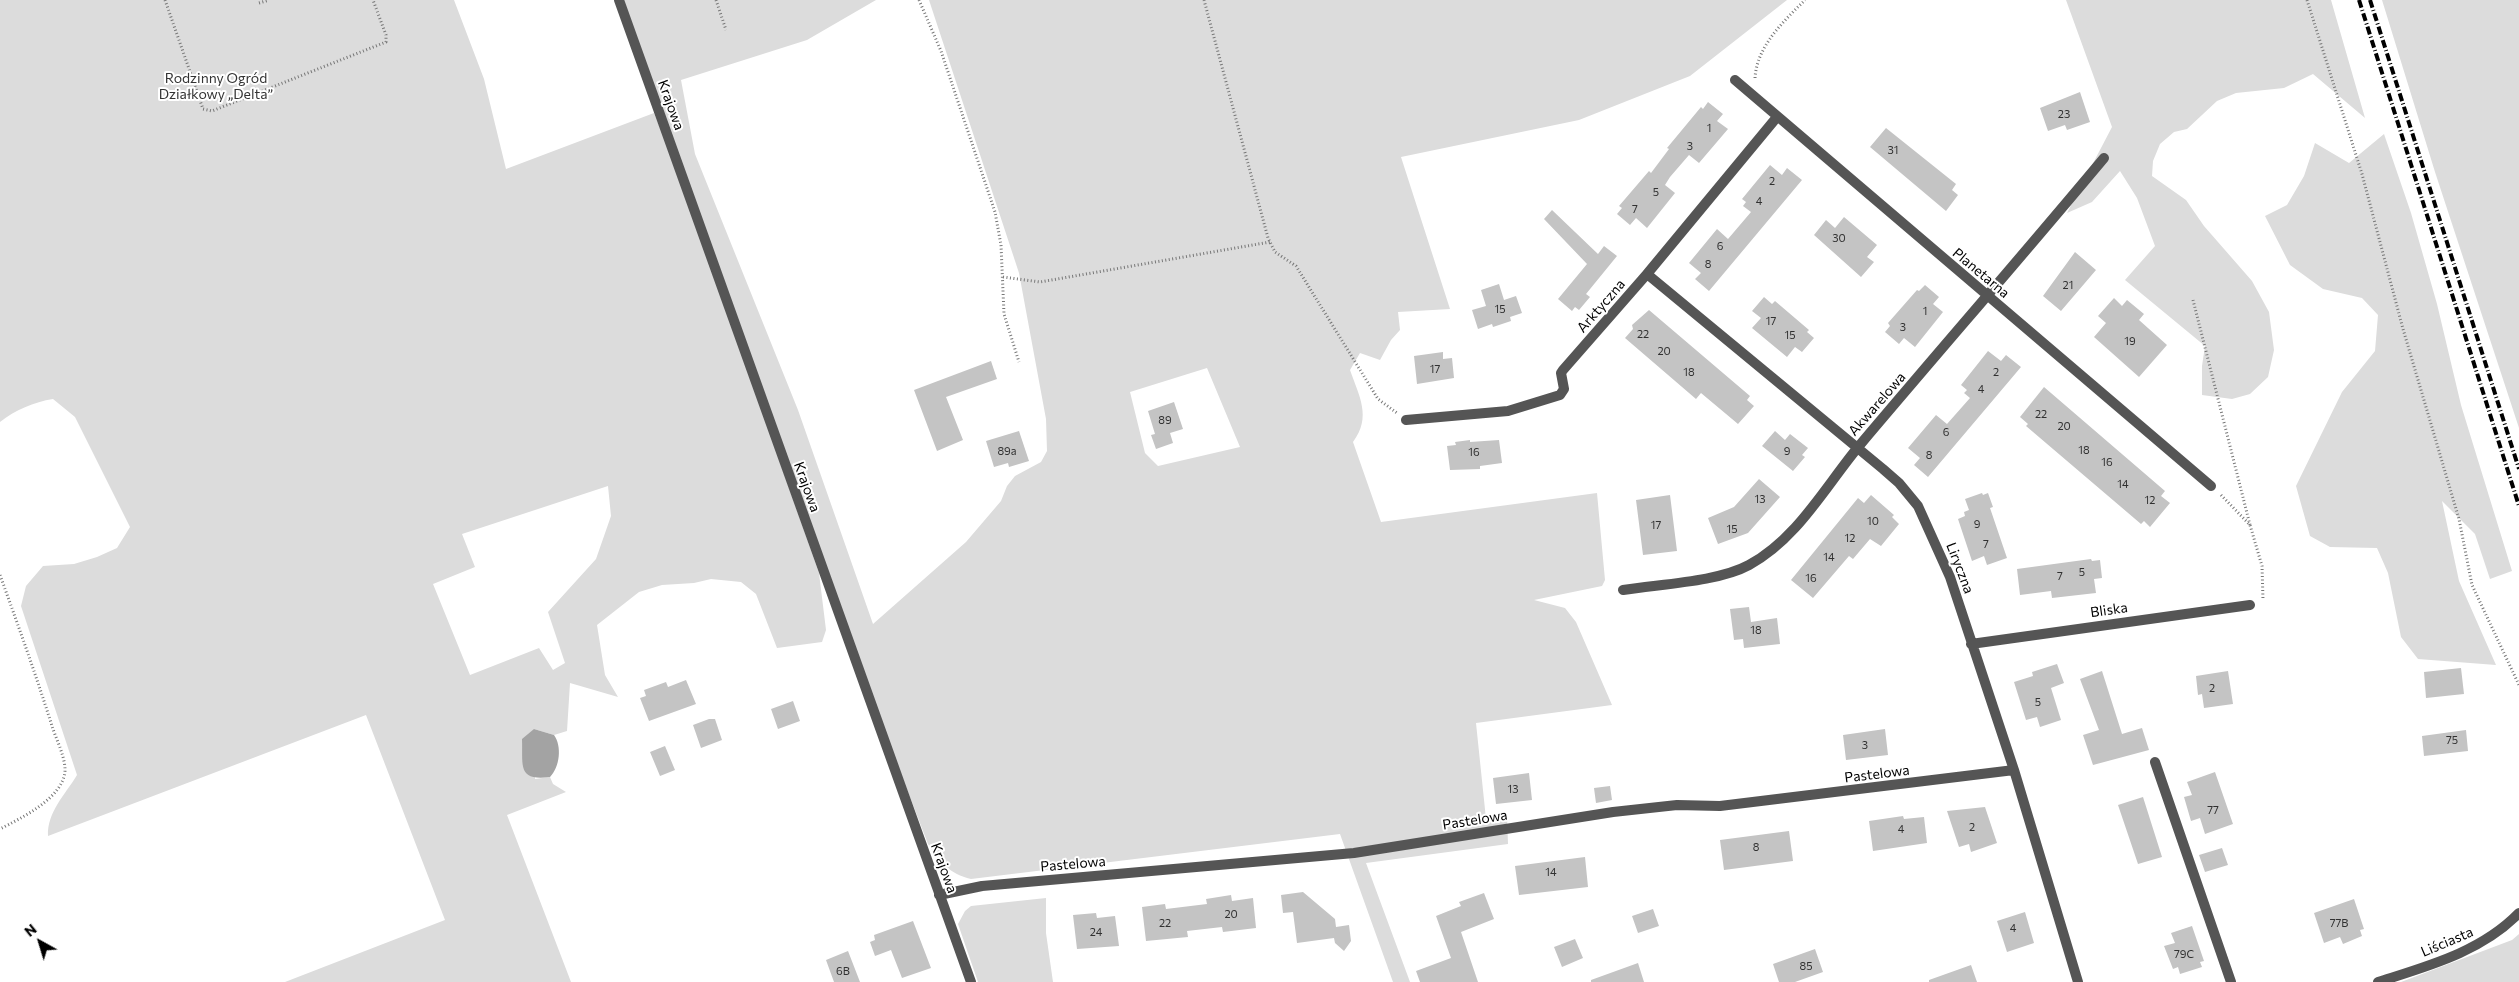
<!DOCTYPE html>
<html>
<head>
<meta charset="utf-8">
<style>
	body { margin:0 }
	#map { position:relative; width:2519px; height:982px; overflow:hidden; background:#fff; font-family:Commissioner,sans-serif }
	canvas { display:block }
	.north { position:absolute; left:15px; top:917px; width:50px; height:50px; -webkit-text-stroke:4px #fff; paint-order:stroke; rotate:321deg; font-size:14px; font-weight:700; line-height:20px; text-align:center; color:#000 }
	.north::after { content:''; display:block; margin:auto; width:18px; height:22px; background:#000; clip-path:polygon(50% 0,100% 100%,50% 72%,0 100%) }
</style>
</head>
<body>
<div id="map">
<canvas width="2519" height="982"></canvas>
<div class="north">N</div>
</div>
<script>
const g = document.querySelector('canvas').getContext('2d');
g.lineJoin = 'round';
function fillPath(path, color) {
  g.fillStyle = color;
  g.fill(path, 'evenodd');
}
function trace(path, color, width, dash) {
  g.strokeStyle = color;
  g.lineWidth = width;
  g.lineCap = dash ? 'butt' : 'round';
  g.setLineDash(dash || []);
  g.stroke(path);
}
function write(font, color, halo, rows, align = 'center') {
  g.font = font + ' Commissioner,sans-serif';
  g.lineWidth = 4;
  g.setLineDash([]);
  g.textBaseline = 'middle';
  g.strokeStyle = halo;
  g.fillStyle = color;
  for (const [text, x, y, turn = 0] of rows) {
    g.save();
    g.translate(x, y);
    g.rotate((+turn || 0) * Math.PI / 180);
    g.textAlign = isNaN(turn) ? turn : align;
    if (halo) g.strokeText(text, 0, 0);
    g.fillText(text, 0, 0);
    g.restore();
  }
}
const green = new Path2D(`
	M0,0H454L484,79L506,169L654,113L676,168L819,573L826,630L822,642L777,648L756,594L741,582L711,579L694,583L662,585L639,592L597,625L605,675L618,697L570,683L567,731L554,735L534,729L535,779L550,777L553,784L566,792L507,815L571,982H285L445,920L366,715L48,836C47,812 65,795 77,775L21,606L26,586L43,566L74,564L97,557L117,548L130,527L75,417L53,399C34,402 15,410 0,422ZM608,486L611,516L596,559L548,612L565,663L553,670L539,648L470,675L433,584L475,567L462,534Z
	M621,0H876L807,40L681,80L695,154L798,410L873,624L966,542L1001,501L1007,486L1015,476L1041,462L1047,451L1046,419L1019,273L929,0H1787L1690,76L1579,120L1401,157L1450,309L1398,312L1400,330L1391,340L1380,360L1360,353L1350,370C1359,396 1372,417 1353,442L1381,522L1597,493L1605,580L1602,586L1534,600L1565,608L1576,622L1612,705L1476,723L1486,819L1507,816L1508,844L1366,863L1410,982H1393L1340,834L971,879C950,874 939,862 928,844L872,698ZM1207,368L1240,447L1158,466L1145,453L1130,392Z
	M2066,0H2331L2365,118L2313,74L2284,88L2236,93L2217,101L2187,129L2174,132L2160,144L2153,161L2152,176L2186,200L2204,226L2252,281L2269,312L2274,350L2268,377L2250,394L2232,399L2202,395V366L2205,346L2125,280L2155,246L2137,198L2120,171L2092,202L2067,213L2112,127Z
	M2382,0H2519V428L2435,172Z
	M2384,134L2411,213L2437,304L2461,405L2512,571L2490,579L2475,534L2442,501L2459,581L2496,665L2418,659L2401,637L2388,573L2377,548L2330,547L2310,536L2296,486L2342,392L2375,351L2378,315L2362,298L2323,289L2290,265L2265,216L2287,205L2304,176L2315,143L2349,163Z
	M1046,898V933L1053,982H978L958,924L965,911L971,906Z
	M2519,934V982H2401L2512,940Z`);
const water = new Path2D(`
	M534,729L554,735C562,746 560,767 550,777C517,781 523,766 522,739Z`);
const building = new Path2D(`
	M2080,92L2090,122L2067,130L2065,125L2048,131L2040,108Z
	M1708,102L1723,114L1717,121L1728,129L1699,163L1689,155L1670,177L1665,185L1675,193L1647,228L1636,218L1630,225L1617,214L1622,208L1619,206L1649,171L1651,173L1669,149L1667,148L1701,107L1703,109Z
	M1886,128L1956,184L1952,190L1958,195L1946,211L1870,147Z
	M1770,165L1782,175L1787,168L1802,180L1709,291L1695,279L1701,273L1689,263L1717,229L1728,239L1751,212L1743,206L1746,202L1742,199Z
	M1552,210L1598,254L1604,246L1617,256L1586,294L1590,297L1579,310L1575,307L1572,311L1558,299L1587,264L1544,219Z
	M1844,217L1877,245L1867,257L1874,262L1861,277L1814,235L1826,220L1835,228Z
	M2075,252L2096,270L2061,311L2043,296Z
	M1499,284L1504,300L1516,296L1522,313L1510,317L1511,321L1493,327L1492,324L1478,329L1472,310L1486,306L1481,290Z
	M1925,285L1939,297L1933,304L1943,312L1915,347L1904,338L1899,344L1885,332L1890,326L1888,323L1917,290L1919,291Z
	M1764,297L1772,304L1775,301L1809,330L1807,332L1814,338L1802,352L1795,347L1787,357L1752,328L1761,318L1752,311Z
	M2114,298L2122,306L2127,300L2144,314L2139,320L2167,345L2139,377L2094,337L2106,323L2098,316Z
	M1649,310L1750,396L1747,400L1754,406L1738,424L1701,393L1696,399L1625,338L1633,329L1632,325Z
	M1988,351L2001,361L2006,355L2021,367L1928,477L1914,465L1920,458L1908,448L1936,415L1947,424L1970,398L1964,393L1967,390L1961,385Z
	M1443,352V359L1452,358L1454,378L1417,384L1414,356Z
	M991,361L997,379L946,397L963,440L937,451L914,390Z
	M2044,387L2165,491L2161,496L2170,503L2150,527L2144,521L2141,524L2026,426L2028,424L2020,417Z
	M1174,402L1183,429L1170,433L1173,443L1156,449L1151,435L1155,434L1148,411Z
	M1019,431L1029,461L1009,467L1008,463L994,467L986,441Z
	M1775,431L1785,440L1790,434L1808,448L1802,455L1805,457L1793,471L1762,446Z
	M1470,440V442L1499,440L1502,463L1480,466V469L1450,470L1447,446L1456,445L1455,442Z
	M1759,479L1780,497L1748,533L1718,544L1708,518L1734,507Z
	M1982,493L1983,495L1988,493L1993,507L1990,508L2007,558L1987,565L1984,556L1972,561L1958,519L1965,516L1964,512L1969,510L1965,499Z
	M1670,495L1677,551L1643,555L1636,500Z
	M1871,495L1894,515L1892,517L1899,524L1881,546L1870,539L1853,559L1849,556L1813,598L1791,580L1858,498L1864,503Z
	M2091,559L2092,561L2100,560L2102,578L2094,579L2096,593L2052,598L2051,591L2020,595L2017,569Z
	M1749,607L1751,622L1777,618L1780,644L1744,648L1743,639L1734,640L1730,609Z
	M2057,664L2064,683L2051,688L2061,720L2040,727L2037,717L2026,720L2014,682L2033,676L2032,672Z
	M2461,668L2464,694L2426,698L2424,672Z
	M2102,671L2122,734L2142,728L2149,750L2093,765L2083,735L2099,730L2080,679Z
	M2228,671L2233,704L2204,708L2202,694L2198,695L2196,676Z
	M686,680L696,704L649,721L640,698L646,696L644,690L666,682L668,687Z
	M793,701L800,721L778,729L771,709Z
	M709,719H715L722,740L701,748L693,725Z
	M1885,729L1888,755L1846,760L1843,735Z
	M2466,730L2468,751L2424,756L2422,736Z
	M665,746L675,770L660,776L650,752Z
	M2215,772L2233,824L2205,834L2200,818L2191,821L2184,797L2192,795L2187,782Z
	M1529,773L1532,800L1496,804L1493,778Z
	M1610,786L1612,800L1596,803L1594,788Z
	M2143,797L2162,857L2138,864L2118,805Z
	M1985,807L1997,843L1971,852L1969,844L1959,847L1947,811Z
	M1903,816L1904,819L1924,817L1927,843L1873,851L1869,821Z
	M1789,831L1793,861L1724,870L1720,840Z
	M2222,848L2228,865L2205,872L2199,855Z
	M1585,857L1588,887L1519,895L1515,866Z
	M1303,892L1335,919L1336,927L1349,925L1351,941L1344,951L1335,943L1334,938L1297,943L1293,912L1283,913L1281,895Z
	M1484,893L1494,919L1461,932L1478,982H1420L1416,971L1451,958L1436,916L1461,906L1459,902Z
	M1231,895L1232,901L1253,898L1256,928L1223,932L1222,927L1187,931L1188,937L1146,941L1142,907L1165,904L1166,909L1207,904L1206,899Z
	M2354,899L2364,929L2360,930L2362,936L2343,944L2340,937L2324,943L2314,913Z
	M1653,909L1659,926L1638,933L1632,916Z
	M2025,912L2034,943L2007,952L1997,921Z
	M1096,913L1097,918L1115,916L1119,946L1077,949L1073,915Z
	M913,921L931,968L902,978L891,950L875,956L870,942L875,940L874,935Z
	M2192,926L2204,961L2200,962L2202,967L2180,974L2178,967L2173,969L2164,946L2175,943L2171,933Z
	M1575,939L1583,958L1562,967L1554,947Z
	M1815,949L1823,972L1795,982H1779L1773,964Z
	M848,951L860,982H834L826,960Z
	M1638,963L1644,982H1591V980Z
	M1971,965L1977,982H1929V980Z`);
const path = new Path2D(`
	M165,0L203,109L212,111L386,42V35L373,0
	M716,0L726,30
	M919,0L941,51L995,212L1001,245L1004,314L1019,362
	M1204,0L1268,238L1275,252L1296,266L1378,399L1397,413
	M2307,0L2362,174L2403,329L2459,519L2472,585L2519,685
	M259,3L269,0
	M1755,78C1757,46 1783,22 1805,0
	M1003,277L1040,282L1270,242
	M2193,300L2250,525
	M2221,495L2250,525L2262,566L2263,600
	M0,575C18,625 36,675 52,726C56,739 65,756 65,770C64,798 21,818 0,829`);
const service = new Path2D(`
	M2155,762L2231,982`);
const minor = new Path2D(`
	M619,0L971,982
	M1735,80L2211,486
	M1647,274L1883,469L1899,483L1918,506L1950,577L2014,770L2078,982
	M1406,420L1508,411L1560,395L1564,389L1561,373L1563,370L1647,274L1777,117
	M1623,590C1659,584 1718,582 1749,565C1797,539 1825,487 1859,446C1940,350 2023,255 2104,158
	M1971,644L2250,605
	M939,895L982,886L1354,853L1613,812L1677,805L1720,806L2014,770
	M2378,982C2428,966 2481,952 2519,913`);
const rail = new Path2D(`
	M2359,0L2519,506
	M2370,0L2519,469`);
const numberNames = [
	["23",2064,114],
	["1",1709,128],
	["3",1690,146],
	["31",1893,150],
	["2",1772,181],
	["5",1656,192],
	["4",1759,201],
	["7",1635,209],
	["30",1839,238],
	["6",1720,246],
	["8",1708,264],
	["21",2068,285],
	["15",1500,309],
	["1",1925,311],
	["17",1771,321],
	["3",1903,327],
	["22",1643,334],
	["15",1790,335],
	["19",2130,341],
	["20",1664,351],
	["17",1435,369],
	["18",1689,372],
	["2",1996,372],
	["4",1981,389],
	["22",2041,414],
	["89",1165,420],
	["20",2064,426],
	["6",1946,432],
	["18",2084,450],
	["89a",1007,451],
	["9",1787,451],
	["16",1474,452],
	["8",1929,455],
	["16",2107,462],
	["14",2123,484],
	["13",1760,499],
	["12",2150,500],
	["10",1873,521],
	["9",1977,524],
	["17",1656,525],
	["15",1732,529],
	["12",1850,538],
	["7",1986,544],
	["14",1829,557],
	["5",2082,572],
	["7",2060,576],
	["16",1811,578],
	["18",1756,630],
	["2",2212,688],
	["5",2038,702],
	["75",2452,740],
	["3",1865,745],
	["13",1513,789],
	["77",2213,810],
	["2",1972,827],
	["4",1901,829],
	["8",1756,847],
	["14",1551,872],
	["20",1231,914],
	["22",1165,923],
	["77B",2339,923],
	["4",2013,928],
	["24",1096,932],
	["79C",2184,954],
	["85",1806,966],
	["6B",843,971]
];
const parkNames = [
	["Rodzinny Ogród",216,78],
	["Działkowy „Delta”",216,94]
];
const streetNames = [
	["Krajowa",671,105,70],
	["Planetarna",1981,273,40],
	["Arktyczna",1601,306,-49],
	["Akwarelowa",1877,404,-49],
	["Krajowa",807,487,70],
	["Liryczna",1960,568,69],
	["Bliska",2109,610,-8],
	["Pastelowa",1877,774,-7],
	["Pastelowa",1475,820,-9],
	["Pastelowa",1073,864,-5],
	["Krajowa",944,868,70],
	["Liściasta",2447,942,-23]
];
fillPath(green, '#dcdcdc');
fillPath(water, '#a3a3a3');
fillPath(building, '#c4c4c4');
trace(path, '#777', 3, [1, 2.5]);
trace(service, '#555', 10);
trace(minor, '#555', 10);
trace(rail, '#000', 4, [8, 2.5, 1, 2.5]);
write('11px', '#313131', null, numberNames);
write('14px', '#333', '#fff', parkNames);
write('14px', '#000', '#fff', streetNames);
</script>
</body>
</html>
